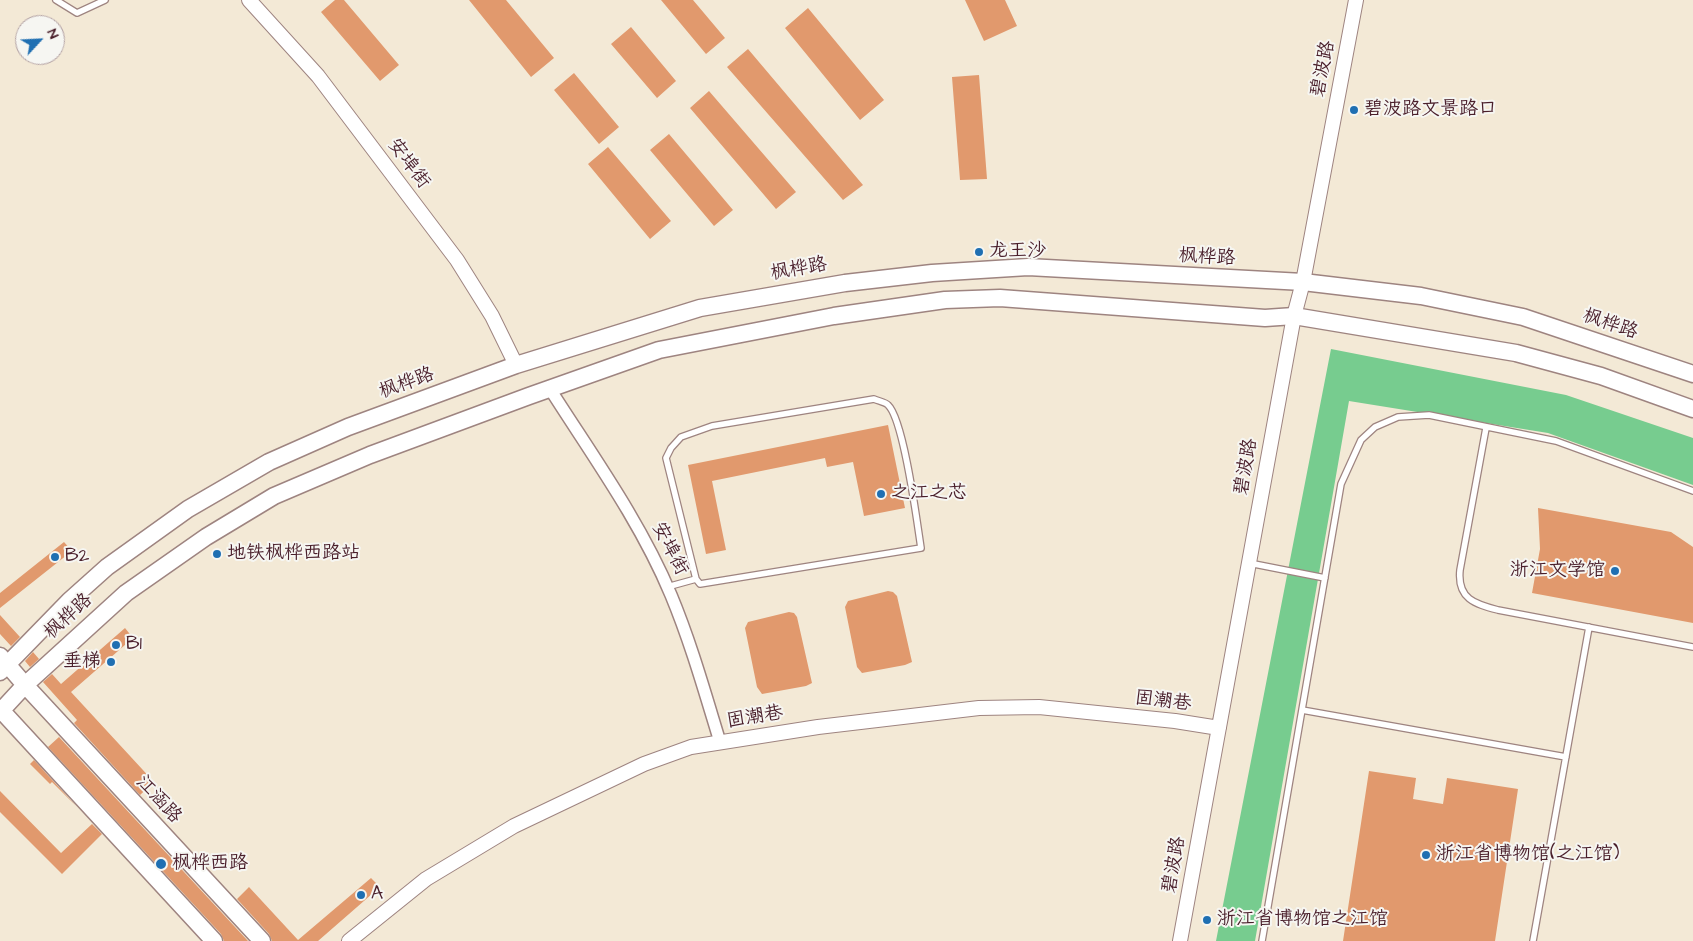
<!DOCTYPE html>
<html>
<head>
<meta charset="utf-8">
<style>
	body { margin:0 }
	#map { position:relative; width:1693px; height:941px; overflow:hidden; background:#f3e9d6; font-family:"Architects Daughter",sans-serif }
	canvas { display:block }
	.north { position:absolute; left:15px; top:15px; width:50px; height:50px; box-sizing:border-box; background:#f6f6f2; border:1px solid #b1a0a2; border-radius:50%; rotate:65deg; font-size:14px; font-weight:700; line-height:20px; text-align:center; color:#4a1f2b }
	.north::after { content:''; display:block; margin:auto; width:18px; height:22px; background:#1f6fb2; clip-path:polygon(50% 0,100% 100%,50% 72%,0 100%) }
</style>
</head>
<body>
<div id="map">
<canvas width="1693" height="941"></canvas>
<div class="north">N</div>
</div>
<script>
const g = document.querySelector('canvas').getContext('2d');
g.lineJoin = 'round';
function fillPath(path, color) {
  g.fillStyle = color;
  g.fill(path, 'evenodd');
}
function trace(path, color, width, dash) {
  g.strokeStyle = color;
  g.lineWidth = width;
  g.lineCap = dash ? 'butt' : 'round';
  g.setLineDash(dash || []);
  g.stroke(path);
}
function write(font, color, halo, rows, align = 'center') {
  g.font = font + ' "Architects Daughter","LXGW WenKai TC",sans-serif';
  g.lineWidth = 4;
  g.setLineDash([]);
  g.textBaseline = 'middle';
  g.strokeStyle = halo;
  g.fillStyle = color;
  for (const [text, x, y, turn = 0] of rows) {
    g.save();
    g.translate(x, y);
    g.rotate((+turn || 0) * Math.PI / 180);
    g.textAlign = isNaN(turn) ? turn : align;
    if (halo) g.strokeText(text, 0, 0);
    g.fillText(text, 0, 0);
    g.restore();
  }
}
const green = new Path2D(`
	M1331,349L1566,395L1693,438V485L1548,433L1349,401L1255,941H1216Z`);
const building = new Path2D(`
	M335,0H344L399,65L380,81L321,12Z
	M469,0H506L554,58L531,77Z
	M661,0H693L725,38L706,54Z
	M965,0H1005L1017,26L984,41Z
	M808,8L884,100L860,120L785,28Z
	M631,27L676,81L657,98L611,44Z
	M748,49L863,185L843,200L727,67Z
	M574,73L619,127L599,144L554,90Z
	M979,75L987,179L960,180L952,77Z
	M709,91L796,192L776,209L690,108Z
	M669,134L733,210L714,226L650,150Z
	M608,147L671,221L650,239L588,164Z
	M888,425L905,508L864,516L853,462L827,467L825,458L712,481L726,550L706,554L688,465Z
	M1538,508L1671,532L1693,547V623L1532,593L1540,549Z
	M64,542L72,551L0,608V593Z
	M888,591L893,592L897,596L912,662L905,665L862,673L857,667L845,607L848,601Z
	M789,612L794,613L797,617L812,683L806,686L762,694L757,687L745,628L748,622Z
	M0,615L20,637L11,646L0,634Z
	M125,628L133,638L71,692L154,782L140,795L74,723L77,720L43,682L52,674L61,684Z
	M33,652L39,659L30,667L25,661Z
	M59,737L248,941H224L221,934L48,747Z
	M34,760L76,806L52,782L50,784L30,764Z
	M1369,771L1416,778L1413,799L1443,804L1447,778L1518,789L1495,941H1343Z
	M0,791L61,853L92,824L102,834L62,874L0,812Z
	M371,878L380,887L318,941H272L269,934L237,899L249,887L298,940Z`);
const service = new Path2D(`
	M56,0L77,13L105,0
	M1486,428L1460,570C1457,599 1475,604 1498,610L1693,647
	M1249,563L1325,578
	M667,587L696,579L666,458L671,448L681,437L712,426L874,399C878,401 885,402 888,405C904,420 917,522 921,548L700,584L696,579
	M1302,710L1566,757
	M1262,941L1341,484L1361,440L1375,427L1398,417L1429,415L1556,441L1693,491
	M1533,941L1589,627`);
const minor = new Path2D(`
	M550,389C592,455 640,521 671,595C691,643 705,693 720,742`);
const tertiary = new Path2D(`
	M249,0L318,76L457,260L492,316L516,365
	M349,941L426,879L514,826L644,764L691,747L818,727L979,708L1039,707L1175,721L1219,728
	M1180,941L1294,316L1303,282L1356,0`);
const secondary = new Path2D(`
	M0,656L25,685L262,941
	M0,672L69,601L107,567L188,509L269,462L348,427L516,365L700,308L845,283L932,273L1028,267L1303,282L1421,296L1523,317L1693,374
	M0,709L214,941
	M0,712L25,685L126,593L206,537L274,496L370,455L529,396L659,350L834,316L945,300L1000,298L1265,318L1294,316L1516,353L1601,376L1693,409`);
const markers = [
	[1354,110,5,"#1f6fb2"],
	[979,252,5,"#1f6fb2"],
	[881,494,5,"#1f6fb2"],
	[217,554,5,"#1f6fb2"],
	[55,557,5,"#1f6fb2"],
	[1615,571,5,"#1f6fb2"],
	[116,645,5,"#1f6fb2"],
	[111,662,5,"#1f6fb2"],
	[1426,855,5,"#1f6fb2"],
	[161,864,6,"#1f6fb2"],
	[361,895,5,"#1f6fb2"],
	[1207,920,5,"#1f6fb2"]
];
const streetNames = [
	["碧波路",1324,69,-79],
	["安埠街",408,164,53],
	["枫桦路",1207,258,3],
	["枫桦路",799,270,-10],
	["枫桦路",1610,325,19],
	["枫桦路",407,384,-20],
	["碧波路",1247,467,-80],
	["安埠街",669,549,63],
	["枫桦路",69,617,-43],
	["固潮巷",1163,702,7],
	["固潮巷",755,718,-9],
	["江涵路",158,800,47],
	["碧波路",1175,865,-80]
];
const poiNames = [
	["碧波路文景路口",1364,110],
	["龙王沙",989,252],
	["之江之芯",891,494],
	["地铁枫桦西路站",227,554],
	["B2",65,557],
	["浙江文学馆",1605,571,"right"],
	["B1",126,645],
	["垂梯",101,662,"right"],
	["浙江省博物馆(之江馆)",1436,855],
	["枫桦西路",172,864],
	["A",371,895],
	["浙江省博物馆之江馆",1217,920]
];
fillPath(green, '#77cc8f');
fillPath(building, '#e1996d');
trace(service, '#9e8480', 8);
trace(minor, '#9e8480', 14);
trace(tertiary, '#9e8480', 16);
trace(secondary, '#9e8480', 19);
trace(service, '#fff', 5.5);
trace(minor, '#fff', 11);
trace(tertiary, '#fff', 14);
trace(secondary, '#fff', 16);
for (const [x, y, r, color] of markers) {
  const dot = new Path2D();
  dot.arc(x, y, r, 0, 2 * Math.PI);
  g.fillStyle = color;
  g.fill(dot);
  trace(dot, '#f6f6f2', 2);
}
write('19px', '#4a1f2b', '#f6f6f2', streetNames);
write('19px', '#4a1f2b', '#f6f6f2', poiNames, 'left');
</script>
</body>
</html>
